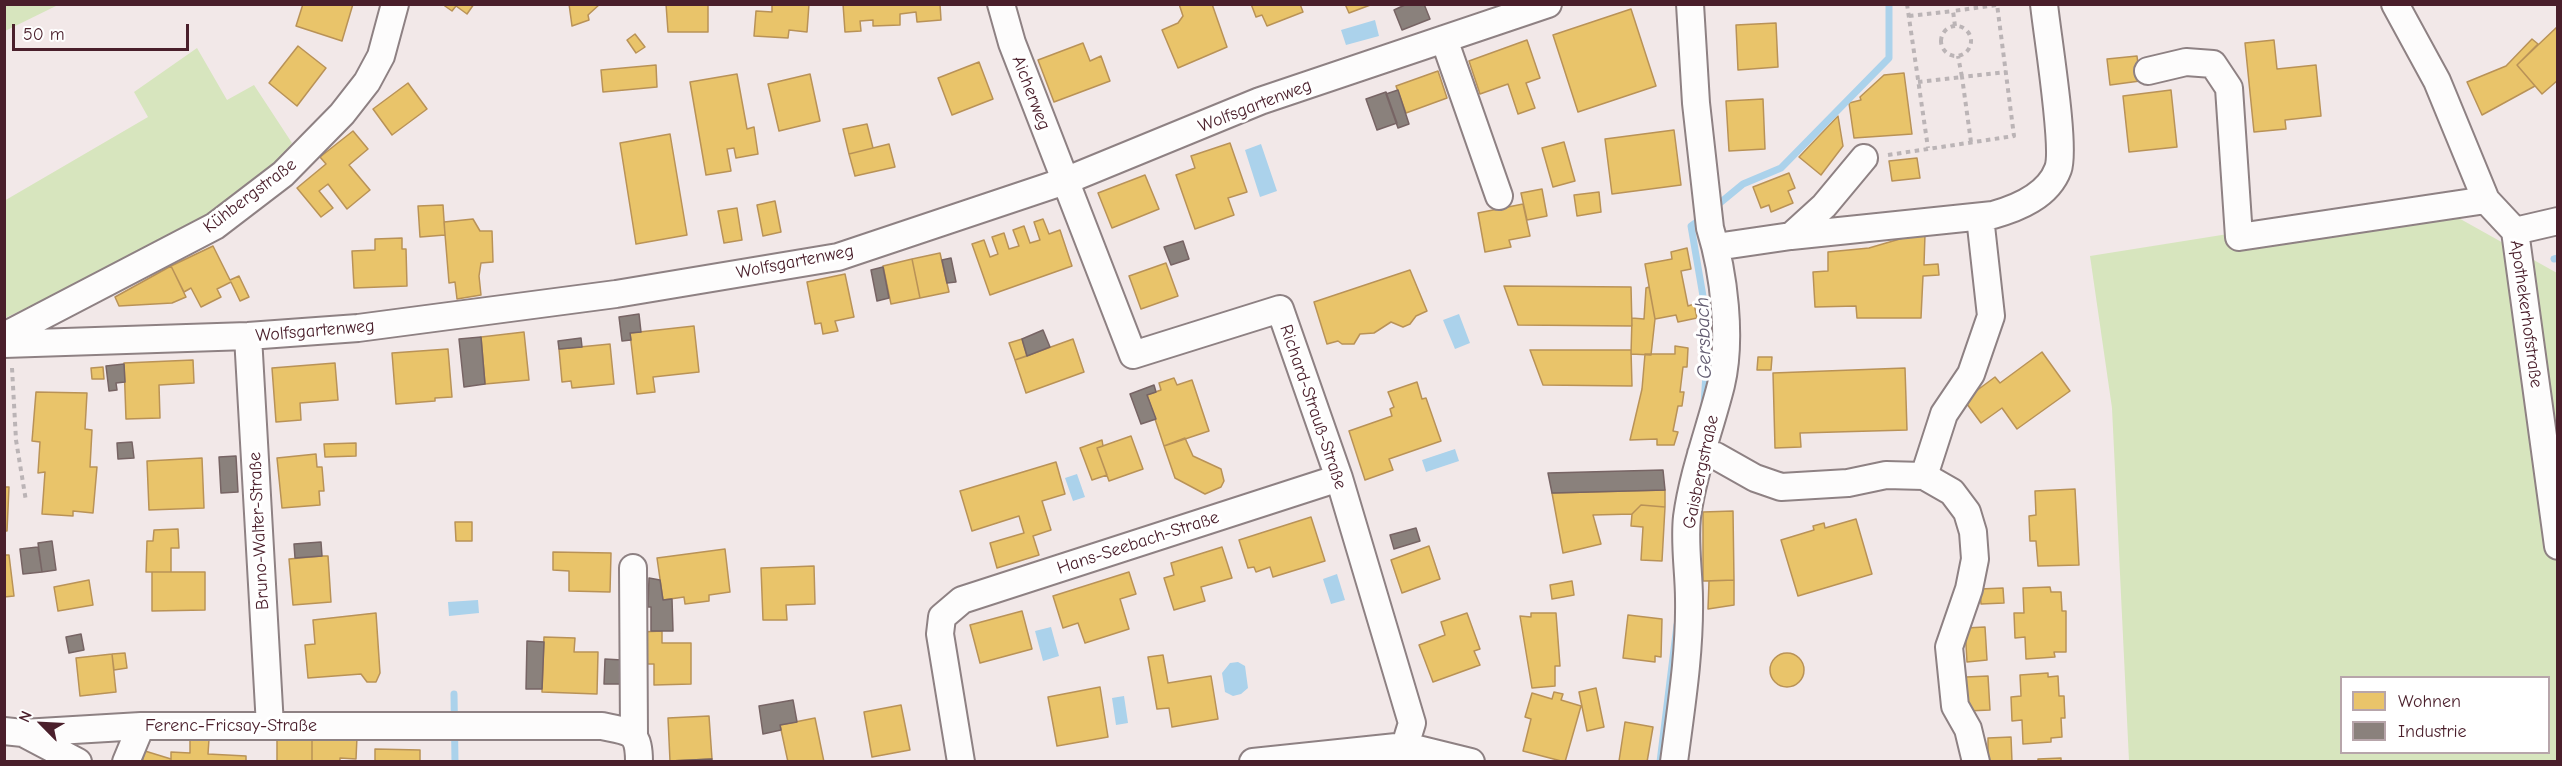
<!DOCTYPE html>
<html>
<head>
<meta charset="utf-8">
<style>
	body { margin:0 }
	#map { position:relative; width:2562px; height:766px; overflow:hidden; background:#f2e8e8; font-family:"Comic Neue",sans-serif }
	canvas { display:block }
	.frame { position:absolute; inset:0; border:6px solid #4a1f2b; pointer-events:none }
	.legend { position:absolute; left:2340px; top:676px; width:210px; height:78px; box-sizing:border-box; background:#fff; border:2px solid #b7a5aa; margin:0; padding:8px 10px; list-style:none; font-size:18px; color:#4a1f2b }
	.legend li { display:flex; align-items:center; gap:12px; height:30px }
	.legend b { width:30px; border:2px solid #b7a5aa }
	.north { position:absolute; left:12px; top:694px; width:60px; height:60px; -webkit-text-stroke:4px #fff; paint-order:stroke; rotate:294deg; font-size:16px; font-weight:700; line-height:24px; text-align:center; color:#4a1f2b }
	.north::after { content:''; display:block; margin:auto; width:21px; height:27px; background:#4a1f2b; clip-path:polygon(50% 0,100% 100%,50% 72%,0 100%) }
	.scale { position:absolute; left:12px; top:24px; width:177px; height:27px; box-sizing:border-box; border:3px solid #4a1f2b; border-top:0; padding-left:8px; font-size:18px; line-height:21px; white-space:nowrap; color:#4a1f2b; -webkit-text-stroke:4px #fff; paint-order:stroke }
</style>
</head>
<body>
<div id="map">
<canvas width="2562" height="766"></canvas>
<div class="frame"></div>
<ul class="legend">
<li><b style="height:16px;background:#e9c46a"></b>Wohnen</li>
<li><b style="height:16px;background:#8a817c"></b>Industrie</li>
</ul>
<div class="north">N</div>
<div class="scale">50 m</div>
</div>
<script>
const g = document.querySelector('canvas').getContext('2d');
g.lineJoin = 'round';
function fillPath(path, color) {
  g.fillStyle = color;
  g.fill(path, 'evenodd');
}
function trace(path, color, width, dash) {
  g.strokeStyle = color;
  g.lineWidth = width;
  g.lineCap = dash ? 'butt' : 'round';
  g.setLineDash(dash || []);
  g.stroke(path);
}
function write(font, color, halo, rows, align = 'center') {
  g.font = font + ' "Comic Neue",sans-serif';
  g.lineWidth = 6;
  g.setLineDash([]);
  g.textBaseline = 'middle';
  g.strokeStyle = halo;
  g.fillStyle = color;
  for (const [text, x, y, turn = 0] of rows) {
    g.save();
    g.translate(x, y);
    g.rotate((+turn || 0) * Math.PI / 180);
    g.textAlign = isNaN(turn) ? turn : align;
    if (halo) g.strokeText(text, 0, 0);
    g.fillText(text, 0, 0);
    g.restore();
  }
}
const green = new Path2D(`
	M5,4H58V5L5,31Z
	M197,48L227,100L254,85L292,143L274,165L214,220L5,318L4,201L148,117L134,92Z
	M2455,216L2557,273V761H2129L2112,408L2090,256L2228,234L2229,246ZM2342,678H2548V752H2342Z`);
const water = new Path2D(`
	M1375,20L1379,36L1346,45L1341,30Z
	M1261,144L1277,191L1260,197L1245,150Z
	M1459,314L1470,343L1455,349L1443,320Z
	M1455,449L1459,461L1426,472L1422,460Z
	M1077,474L1085,497L1073,501L1065,478Z
	M1337,574L1345,600L1331,604L1323,579Z
	M478,600L479,613L449,616L448,602Z
	M1051,627L1059,656L1043,661L1035,631Z
	M1238,662L1245,666L1248,688L1241,694L1233,696L1225,692L1222,673L1230,663Z
	M1124,696L1128,723L1116,725L1112,698Z`);
const homes = new Path2D(`
	M303,4H353L342,41L296,26Z
	M442,4H474L467,14L456,6L452,11Z
	M569,4H600L588,15L589,20L572,26Z
	M666,4H708V32H668Z
	M772,4H809L807,32L789,30L788,38L754,36L756,11L772,12Z
	M843,4H940L941,20L917,22L916,12L900,14V25L873,26V20L860,21L861,31L845,32Z
	M1179,4H1212L1227,47L1178,68L1162,30L1178,23L1183,16Z
	M1251,4H1300L1303,12L1267,26L1262,15L1256,17Z
	M1345,4H1373L1349,13Z
	M1631,9L1656,86L1578,112L1553,35Z
	M1776,23L1778,67L1738,70L1736,25Z
	M2558,26V80L2542,94L2517,65Z
	M635,34L645,47L636,53L627,40Z
	M2532,39L2538,44L2517,65L2535,86L2482,115L2467,82L2506,66Z
	M1527,40L1540,78L1526,83L1535,108L1518,114L1508,84L1480,94L1469,61Z
	M2274,40L2277,69L2316,65L2321,116L2285,120L2286,129L2254,132L2245,43Z
	M1083,43L1090,61L1101,56L1110,81L1054,102L1038,60Z
	M298,46L326,68L297,106L269,83Z
	M2137,56L2140,81L2110,85L2107,59Z
	M979,62L993,99L952,115L938,78Z
	M656,65L657,87L603,92L601,70Z
	M1438,71L1447,98L1406,113L1396,86Z
	M1904,73L1912,134L1854,138L1849,103L1861,100L1860,97L1884,75Z
	M737,74L747,129L754,127L758,154L736,158L734,148L727,149L731,171L706,175L690,82Z
	M810,74L820,121L779,131L768,84Z
	M408,83L427,109L392,135L373,109Z
	M2171,90L2177,147L2129,152L2123,96Z
	M1763,99L1765,149L1729,151L1726,101Z
	M1838,116L1843,146L1821,175L1799,157Z
	M867,124L873,148L849,154L843,129Z
	M1674,130L1681,185L1612,194L1605,139Z
	M353,131L368,149L349,165L370,190L347,209L328,184L319,191L333,208L321,217L297,188L326,164L320,157Z
	M670,134L687,235L636,244L620,143Z
	M1564,142L1575,181L1553,187L1542,148Z
	M1230,143L1247,192L1228,198L1234,215L1195,229L1176,175L1195,168L1191,156Z
	M889,144L895,167L855,176L849,154Z
	M1917,158L1920,178L1892,181L1889,161Z
	M1789,173L1795,188L1788,191L1793,203L1771,212L1769,205L1761,208L1753,187Z
	M1145,175L1159,209L1112,228L1098,193Z
	M1542,189L1547,216L1527,220L1521,193Z
	M1599,192L1601,212L1577,216L1574,195Z
	M775,201L781,232L763,236L757,205Z
	M1523,204L1530,236L1509,240L1511,247L1485,252L1478,213Z
	M443,205L445,235L420,237L418,206Z
	M737,208L742,240L724,243L718,211Z
	M473,219L480,231H492L493,262L481,263L479,276L481,295L457,299L455,282L449,283L444,222Z
	M1043,219L1049,234L1060,230L1072,266L990,295L972,244L984,240L990,257L998,254L992,237L1004,233L1009,249L1019,246L1013,230L1024,226L1030,243L1040,240L1034,222Z
	M1917,234H1925L1924,265L1938,264L1939,275L1923,276L1921,318H1857L1856,306L1815,307L1813,272L1828,271V252L1869,248Z
	M402,238V249H406L407,286L354,288L352,251L375,250V239Z
	M213,246L230,280L239,276L249,297L240,301L231,282L217,289L221,297L201,307L191,288L184,292L171,266Z
	M1687,248L1691,269L1681,271L1688,306L1694,304L1697,318L1678,322L1676,315L1655,319L1645,264L1672,259L1671,252Z
	M940,253L949,292L920,298L912,259Z
	M912,259L920,298L891,304L883,266Z
	M1166,263L1178,296L1141,309L1129,276Z
	M171,266L186,297L172,303L119,306L115,297Z
	M1410,270L1427,311L1416,316L1410,324L1403,327L1391,322L1374,333L1360,334L1354,344H1342L1338,341L1327,344L1314,302Z
	M845,274L854,317L835,321L838,331L823,334L821,323L815,324L807,282Z
	M1504,286L1631,287L1632,326L1518,325Z
	M1649,287L1655,319L1651,355L1631,354L1632,318L1644,319L1646,288Z
	M694,326L699,372L653,377L655,392L637,394L630,333Z
	M524,332L529,380L485,384L481,337Z
	M1022,339L1027,356L1015,360L1009,343Z
	M1073,339L1084,372L1026,393L1015,360Z
	M610,344L614,384L572,388L571,381L562,382L559,349Z
	M1675,346L1688,348L1687,367H1683L1680,392H1684L1682,406H1678L1673,431L1678,432L1674,445H1657V439L1630,440L1642,389L1645,354H1675Z
	M448,349L452,397L435,398V401L396,404L392,353Z
	M1530,350H1631L1632,386L1543,385Z
	M2042,352L2070,391L2017,429L2002,408L1981,423L1964,400L1995,377L2000,383Z
	M1758,357H1772L1771,370H1757Z
	M193,360L194,383L159,385L160,418L126,419L124,363Z
	M335,363L338,400L300,403L301,420L276,422L272,368Z
	M103,367L104,379H92L91,368Z
	M1905,368L1907,430L1800,433L1801,447L1775,448L1773,373Z
	M1174,378L1177,385L1192,380L1209,431L1164,446L1147,395L1161,390L1159,383Z
	M1417,382L1422,399L1426,398L1441,441L1389,459L1393,470L1365,480L1349,431L1392,416L1390,409L1394,407L1388,392Z
	M36,392L87,393L85,429L92,430L90,467H97L93,513L73,511V516L42,514L45,472L38,473L40,442L32,441Z
	M1131,436L1143,469L1109,481L1097,448Z
	M1185,438L1193,456L1221,469L1224,481L1221,487L1205,494L1175,478L1164,446Z
	M1102,440L1103,446L1097,448L1107,475L1092,480L1080,448Z
	M356,443V456L325,457L324,444Z
	M316,454L317,467H322L324,491H319L320,505L282,508L277,458Z
	M202,458L204,508L149,510L147,461Z
	M1056,462L1065,494L1042,501L1051,530L1033,536L1039,555L997,568L990,543L1024,533L1019,516L972,531L960,491Z
	M4,487H9L7,531H4Z
	M2075,489L2079,565L2038,566L2036,541H2030L2029,516L2036,515L2035,491Z
	M1665,490V507L1641,505L1632,514L1593,515L1601,544L1563,553L1552,493Z
	M1641,505L1665,507L1662,561L1641,560L1643,527L1631,526L1632,514Z
	M1733,511L1734,580L1703,581V512Z
	M1311,517L1325,561L1273,577L1270,567L1256,572L1254,567L1248,568L1239,540Z
	M1856,519L1872,574L1798,596L1781,540L1814,530L1813,526L1824,523L1825,528Z
	M455,522H472V541H456Z
	M178,529L179,548H171V572H146L147,541H153L154,530Z
	M1429,546L1440,579L1402,593L1391,560Z
	M1222,547L1232,578L1201,587L1205,601L1174,610L1164,578L1174,575L1171,563Z
	M725,549L730,592L709,595V601L685,604L684,597L663,600L657,558Z
	M553,552L611,553L610,592L569,591V571L553,570Z
	M4,555H9L14,596L4,597Z
	M322,556H328L331,602L293,605L289,559Z
	M814,566L815,604L786,605L787,620H763L761,568Z
	M152,572H205V610L152,611Z
	M1129,572L1136,594L1120,599L1129,629L1085,643L1078,623L1063,628L1053,596Z
	M89,580L93,605L58,611L54,587Z
	M1734,580V605L1708,609L1709,581Z
	M1572,581L1574,595L1552,599L1550,585Z
	M2050,587L2051,592H2061L2062,611H2066V652H2054L2055,657L2026,659L2025,637L2015,638L2014,613H2024L2023,588Z
	M2003,588L2004,603L1981,604L1980,589Z
	M1022,611L1032,649L980,663L970,625Z
	M376,613L380,673L376,682H367L361,674L308,678L305,645L315,644L313,620Z
	M1467,613L1480,649L1474,651L1480,665L1433,682L1419,645L1445,635L1441,622Z
	M1531,613H1556L1560,666H1555V686L1532,688L1520,616L1531,617Z
	M1628,615L1662,619L1661,657L1655,656V662L1623,658Z
	M1985,627L1987,660L1967,662L1965,628Z
	M662,631V643H691V684L654,685V664H641V632Z
	M544,637L575,638L574,652H598L597,694L542,692Z
	M1770 670a17 17 0 1 1 34 0a17 17 0 1 1-34 0Z
	M125,653L127,668L114,670L112,654Z
	M112,654L116,692L80,696L76,658Z
	M1163,655L1168,683L1211,676L1218,719L1172,727L1169,708L1157,709L1148,657Z
	M2048,673V677L2058,676L2059,696H2064L2065,718H2061L2062,737L2051,738V742L2023,744L2022,720L2012,721L2011,697L2021,696L2020,675Z
	M1988,676L1990,710L1967,711L1966,677Z
	M1100,687L1108,737L1057,746L1048,697Z
	M1596,688L1604,727L1587,731L1579,692Z
	M1554,692L1563,694L1561,700L1581,706L1565,762L1523,751L1531,719L1525,717L1532,693L1552,699Z
	M901,705L910,750L872,757L864,712Z
	M709,716L712,759L670,761L668,718Z
	M815,718L824,762H788L780,725Z
	M1625,722L1653,727L1647,762L1619,761Z
	M277,735L312,736V762H277Z
	M312,736L357,737L356,759L340,758V762H312Z
	M2011,737L2012,762H1988V738Z
	M190,739H209L208,754L246,756V762H171V752L190,753Z
	M375,749L420,750V762H375Z
	M145,751L171,759V762H142Z
	M2061,758V762H2038V759Z`);
const industry = new Path2D(`
	M1407,4H1424L1430,19L1402,30L1394,10Z
	M1398,90L1409,124L1398,128L1386,94Z
	M1386,92L1397,123L1377,130L1366,99Z
	M1183,241L1189,259L1171,265L1164,247Z
	M951,258L956,282L947,283L942,260Z
	M883,267L889,298L877,301L871,270Z
	M639,314L641,332L630,333L631,340L622,341L619,317Z
	M1043,330L1050,347L1027,356L1022,339Z
	M481,337L485,384L464,387L459,339Z
	M581,338L582,347L559,349L558,341Z
	M124,364L125,382L116,383L117,390L109,391L106,366Z
	M1154,385L1156,392L1147,395L1156,419L1141,424L1130,394Z
	M132,442L134,458L118,459L117,443Z
	M236,456L238,492L221,493L219,457Z
	M1663,470L1665,490L1552,493L1548,473Z
	M1416,528L1420,541L1394,549L1390,535Z
	M52,541L56,570L42,572L38,543Z
	M321,542L322,556L295,558L294,544Z
	M38,547L42,572L23,574L20,549Z
	M649,578L660,580L663,600L672,599L673,631H651V607H648Z
	M81,634L84,650L69,653L66,637Z
	M527,641L544,642L542,689H526Z
	M605,659L622,660L621,684H604Z
	M793,700L797,722L780,725L781,730L763,734L759,706Z
	M712,759L711,762H670V761Z`);
const stream = new Path2D(`
	M1715,207L1743,184L1781,168L1889,58V4
	M1702,218L1691,226L1704,302L1707,358L1704,405
	M2554,259L2558,258
	M454,694L455,762
	M1660,762L1677,625`);
const path = new Path2D(`
	M1907,4L1928,148
	M1909,16L1953,11
	M1955,26L1953,11L1997,5
	M1941 41a15 15 0 1 1 30 0a15 15 0 1 1-30 0Z
	M1918,82L1962,77L1958,56
	M1971,142L1962,77L2006,72
	M1888,155L2014,136L1997,4
	M12,368L16,440L26,501`);
const minor = new Path2D(`
	M1001,4L1012,43L1133,355L1280,309L1339,478L1412,723L1400,762
	M2395,4L2437,81L2486,200L2515,231L2558,546
	M1444,39L1499,196
	M2148,71L2186,62L2213,64L2229,88L2239,237L2486,200
	M2515,231L2558,221
	M1791,236L1824,206L1864,158
	M1716,247L1791,236L1993,215C2018,208 2048,196 2058,169C2066,148 2047,34 2044,4
	M4,336L215,226L283,174L342,114L367,82L381,56L395,4
	M248,336L270,726
	M4,344L248,336L358,328L616,294L838,257L1065,181L1260,101L1548,4
	M1701,454L1716,456L1755,478L1781,487L1848,483L1886,475L1924,476L1952,492L1967,512L1973,532L1975,559L1969,589L1949,647L1955,706L1968,729L1976,762
	M1924,476L1944,414L1971,374L1991,316L1980,217
	M633,568L634,735
	M4,731L23,733L78,762
	M23,733L141,726H602C630,732 639,730 639,762
	M126,762L141,726
	M961,762L940,634L942,617L962,600L1339,478
	M1253,762L1406,746L1471,762
	M1674,762C1681,708 1690,653 1689,599C1689,572 1684,544 1687,517C1693,472 1710,429 1721,385C1732,339 1724,273 1710,228L1696,103L1690,4`);
const streetNames = [
	["Aicherweg",1031,93,69],
	["Wolfsgartenweg",1255,106,-21],
	["Kühbergstraße",250,196,-37],
	["Wolfsgartenweg",795,262,-11],
	["Apothekerhofstraße",2526,314,82],
	["Wolfsgartenweg",315,331,-5],
	["Richard-Strauß-Straße",1313,407,71],
	["Gaisbergstraße",1701,472,-78],
	["Bruno-Walter-Straße",259,531,-93],
	["Hans-Seebach-Straße",1138,543,-18],
	["Ferenc-Fricsay-Straße",231,726]
];
const waterNames = [
	["Gersbach",1704,338,-92]
];
fillPath(green, '#d7e5be');
fillPath(water, '#abd2eb');
fillPath(homes, '#e9c46a');
trace(homes, '#b99257', 1.5);
fillPath(industry, '#8a817c');
trace(industry, '#776464', 1.5);
trace(stream, '#abd2eb', 7);
trace(minor, '#8e8183', 30);
trace(path, '#bbb4b6', 4, [4.5, 4.5]);
trace(minor, '#fdfcfc', 26);
write('18px', '#4a1f2b', '#fff', streetNames);
write('italic 20px', '#615a6f', '#fff', waterNames);
</script>
</body>
</html>
